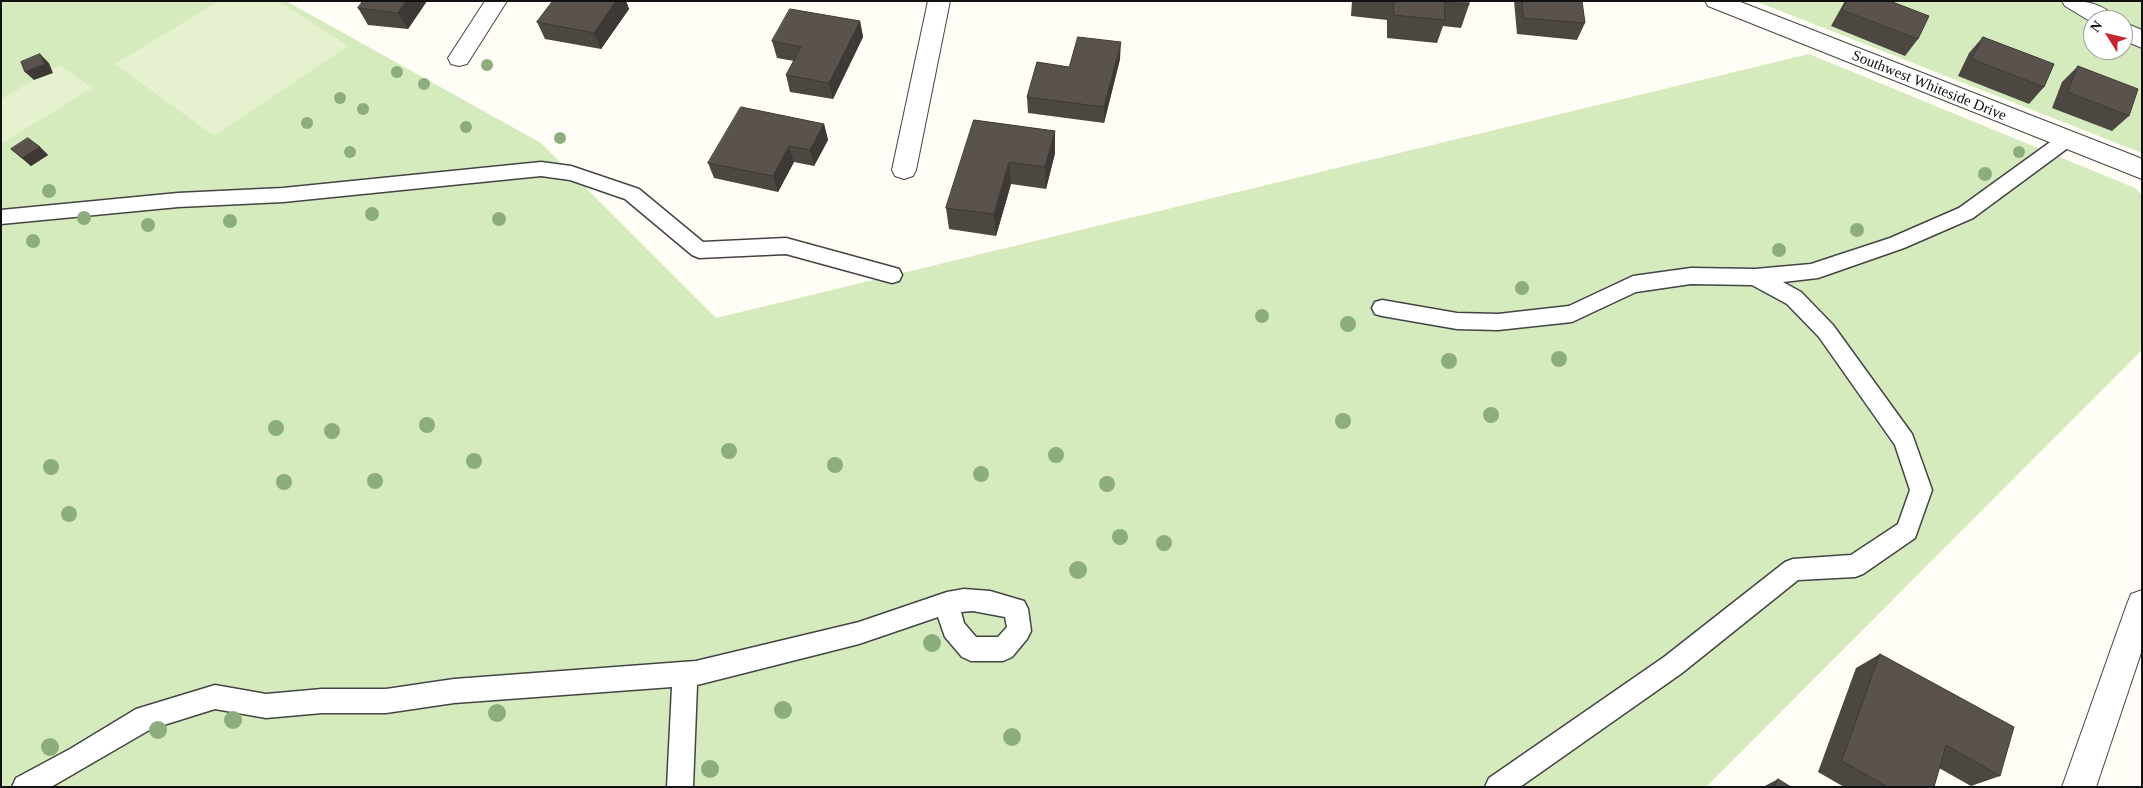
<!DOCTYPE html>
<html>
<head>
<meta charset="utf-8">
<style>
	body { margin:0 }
	#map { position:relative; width:2143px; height:788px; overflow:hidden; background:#fffdf5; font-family:Georgia,serif }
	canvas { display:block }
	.frame { position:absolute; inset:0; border:2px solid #111; pointer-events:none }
	.north { position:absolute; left:2083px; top:10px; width:50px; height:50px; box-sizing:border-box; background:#fff; border:1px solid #a0a0a0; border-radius:50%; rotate:306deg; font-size:14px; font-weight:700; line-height:20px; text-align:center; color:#111 }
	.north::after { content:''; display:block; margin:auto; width:18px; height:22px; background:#c4262e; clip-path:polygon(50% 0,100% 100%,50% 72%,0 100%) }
</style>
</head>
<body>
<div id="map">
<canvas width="2143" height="788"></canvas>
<div class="frame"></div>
<div class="north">N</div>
</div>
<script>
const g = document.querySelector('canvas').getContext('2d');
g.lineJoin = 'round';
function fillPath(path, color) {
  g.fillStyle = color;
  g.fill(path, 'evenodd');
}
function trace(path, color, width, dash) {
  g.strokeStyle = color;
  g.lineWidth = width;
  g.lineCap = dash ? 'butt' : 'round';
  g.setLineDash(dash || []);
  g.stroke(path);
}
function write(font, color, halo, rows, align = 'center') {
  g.font = font + ' Georgia,serif';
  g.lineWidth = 5;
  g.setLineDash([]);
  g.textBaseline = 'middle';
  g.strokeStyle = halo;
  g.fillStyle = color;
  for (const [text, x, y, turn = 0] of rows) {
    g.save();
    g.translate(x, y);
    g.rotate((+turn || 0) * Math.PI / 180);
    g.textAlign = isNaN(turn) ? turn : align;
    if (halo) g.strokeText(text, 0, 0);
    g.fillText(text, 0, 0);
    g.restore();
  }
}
const green = new Path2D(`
	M1,1H286L541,143L716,318L1809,54L2135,188L2142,195V350L1706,787H1Z
	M1755,1H2142V153ZM2093,20H2123V50H2093Z`);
const pitch = new Path2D(`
	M219,1H278L348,46L214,136L115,64Z
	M60,65L92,88L4,142L1,140V99Z`);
const service = new Path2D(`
	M2066,133L2072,135L2075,140L2072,145L1973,218L1904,248L1818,278L1783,282L1801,292L1833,325L1912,434L1932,490L1915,538L1863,574L1855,577L1798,580L1682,673L1520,787H1485L1489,778L1664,657L1785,562L1793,559L1851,555L1898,524L1910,490L1895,445L1819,337L1787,304L1752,285L1691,284L1636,292L1572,322L1498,330L1457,329L1382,316L1375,314L1372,308L1375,302L1382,300L1457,313L1498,314L1569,306L1633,276L1691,268L1755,269L1811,264L1890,238L1959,208L2060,135Z
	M541,162L571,166L639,189L703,242L786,238L892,267L899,269L902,275L899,281L892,283L786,254L699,258L692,255L625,199L570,180L541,176L283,202L178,207L1,224V210L178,193L283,188Z
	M964,589L990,591L1024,601L1028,609L1031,631L1027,639L1012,657L1003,661H971L962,657L945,637L938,617L859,644L697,685L693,787H667L672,687L454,703L386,713H322L266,718L215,709L151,729L51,787H12L16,778L70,749L136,709L215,685L266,694L322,689H386L454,679L696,661L859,622L947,592ZM973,611L1005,617L1007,627L998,637H976L964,623L961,612Z`);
const minor = new Path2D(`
	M485,1H507L467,64L459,66L451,64L448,58Z
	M928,1H950L916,170L913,176L904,179L895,176L892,170Z
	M1705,1H1738L2135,156L2142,159V179L1708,6Z
	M2062,1C2082,1 2104,1 2116,20H2093V23L2065,6Z
	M2123,22L2142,30V48L2123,40Z
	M2142,590V650L2096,787H2062L2127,604L2131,594Z`);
const trees = [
	[487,65,6],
	[397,72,6],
	[424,84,6],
	[340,98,6],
	[363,109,6],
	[307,123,6],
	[466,127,6],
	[560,138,6],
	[350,152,6],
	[2019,152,6],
	[1985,174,7],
	[49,191,7],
	[372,214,7],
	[84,218,7],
	[499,219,7],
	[230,221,7],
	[148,225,7],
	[1857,230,7],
	[33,241,7],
	[1779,250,7],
	[1522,288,7],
	[1262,316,7],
	[1348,324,8],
	[1559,359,8],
	[1449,361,8],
	[1491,415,8],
	[1343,421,8],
	[427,425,8],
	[276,428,8],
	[332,431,8],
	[729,451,8],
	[1056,455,8],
	[474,461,8],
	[835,465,8],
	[51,467,8],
	[981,474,8],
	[375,481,8],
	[284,482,8],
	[1107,484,8],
	[69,514,8],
	[1120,537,8],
	[1164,543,8],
	[1078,570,9],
	[932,643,9],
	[783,710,9],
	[497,713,9],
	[233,720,9],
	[158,730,9],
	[1012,737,9],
	[50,747,9],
	[710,769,9]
];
const wall = new Path2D(`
	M427,1L408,29L368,25L358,8Z
	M553,1H626L629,9L601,49L545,39L537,22Z
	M1352,1H1469V5L1461,28L1443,26L1437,43L1387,38V20L1351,16Z
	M1514,1H1582L1585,23L1577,40L1517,34Z
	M1845,1H1890L1918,39L1905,56L1831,26Z
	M860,21L863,37L833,99L790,92L786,75L794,61L777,58L772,41Z
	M1983,37L2044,87L2029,104L1958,76L1969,53Z
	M1120,59L1104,123L1028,113L1027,97L1069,67Z
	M2078,66L2129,116L2112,131L2052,108L2062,82Z
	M974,120L1055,131V153L1046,189L1011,184L996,236L949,229L946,208Z
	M824,124L828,140L814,166L794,162L778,192L714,178L708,163Z
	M40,147L48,155L31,166L11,149Z
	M1880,654L2000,776L1971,786L1939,768L1934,787H1844L1818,772L1856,668Z
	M1778,779L1791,787H1763Z`);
const shadedWall = new Path2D(`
	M406,1H427L408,29L398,13Z
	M616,1H626L629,9L601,49L594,33Z
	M860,21L863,37L833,99L829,83Z
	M1121,42L1120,59L1104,123V107Z
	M40,54L49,63L53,73L34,80L25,72Z
	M824,124L828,140L814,166L810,150Z
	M1055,131V153L1046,189L1045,167Z
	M789,146L794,162L778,192L773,176Z
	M40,147L48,155L31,166L22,158Z
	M1009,162L1011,184L996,236L994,214Z`);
const building = new Path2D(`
	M363,1H406L398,13L358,8Z
	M553,1H616L594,33L537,22Z
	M1394,1H1469V5L1444,2L1445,20L1394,15Z
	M1522,1H1582L1585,23L1524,18Z
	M1847,1H1890L1929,16L1918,39L1842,10Z
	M790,9L860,21L829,83L786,75L801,47L772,41Z
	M1078,37L1121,42L1104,107L1027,97L1037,62L1069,67Z
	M1983,37L2054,64L2044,87L1972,59Z
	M40,54L45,64L25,72L21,62Z
	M2078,66L2138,89L2129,116L2068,92Z
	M741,107L824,124L810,150L789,146L773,176L708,163Z
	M974,120L1055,131L1045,167L1009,162L994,214L946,208Z
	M28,138L40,147L22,158L11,149Z
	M1880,654L2014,727L2000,776L1946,745L1934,787H1888L1842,761Z
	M1778,779L1791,787H1775Z`);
const streetNames = [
	["Southwest Whiteside Drive",1929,86,22]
];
fillPath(green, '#d5ebbd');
fillPath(pitch, '#e6f2cf');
trace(service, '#444', 3);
trace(minor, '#444', 2);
fillPath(service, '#fff');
fillPath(minor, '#fff');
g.fillStyle = '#8dad7f';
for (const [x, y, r] of trees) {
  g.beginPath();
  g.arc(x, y, r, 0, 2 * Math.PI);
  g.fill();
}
fillPath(wall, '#4d4742');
fillPath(shadedWall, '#3f3936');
fillPath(building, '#5a524d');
trace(building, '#3f3936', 1);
write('15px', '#111', '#fff', streetNames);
</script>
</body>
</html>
